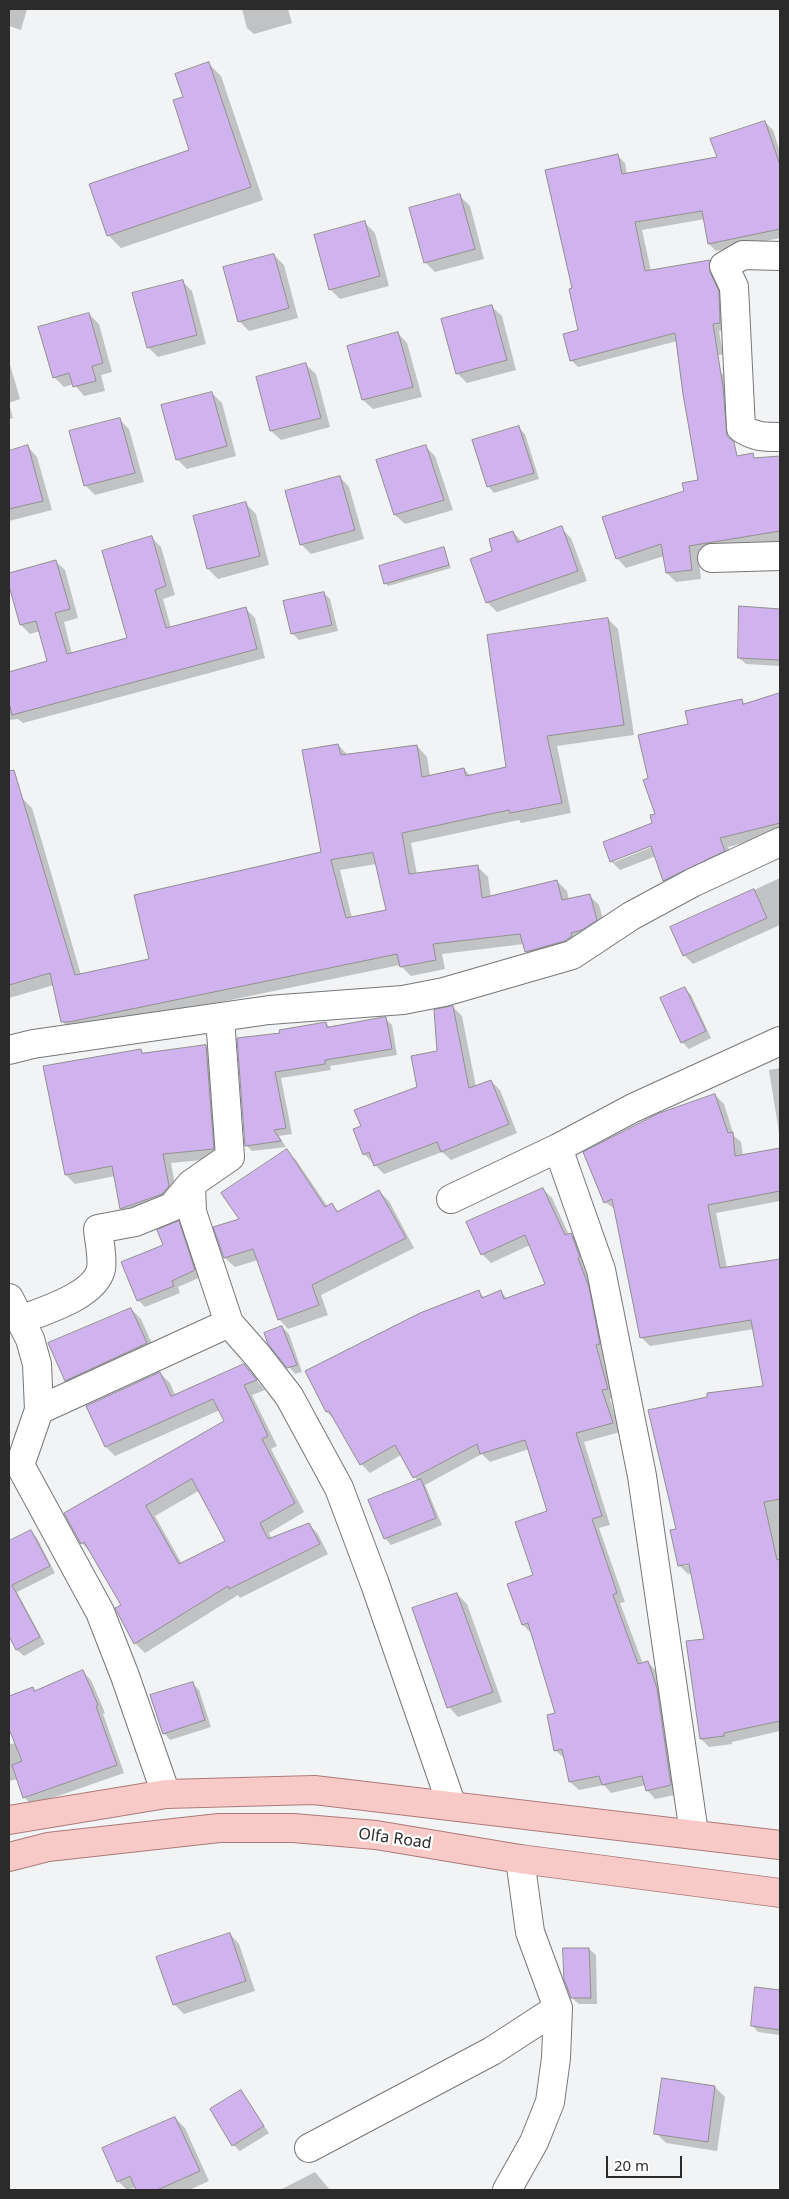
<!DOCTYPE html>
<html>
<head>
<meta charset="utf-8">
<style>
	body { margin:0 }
	#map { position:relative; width:789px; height:2199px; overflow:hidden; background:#f2f3f5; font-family:"Noto Sans",sans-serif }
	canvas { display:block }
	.frame { position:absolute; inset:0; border:10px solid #2b2b2c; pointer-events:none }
	.scale { position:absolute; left:606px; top:2156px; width:76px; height:22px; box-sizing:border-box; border:2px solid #2b2b2c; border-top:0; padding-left:6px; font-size:15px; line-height:18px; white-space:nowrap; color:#2b2b2c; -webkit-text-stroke:4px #fff; paint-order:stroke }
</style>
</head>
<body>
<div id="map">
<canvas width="789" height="2199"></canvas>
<div class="frame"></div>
<div class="scale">20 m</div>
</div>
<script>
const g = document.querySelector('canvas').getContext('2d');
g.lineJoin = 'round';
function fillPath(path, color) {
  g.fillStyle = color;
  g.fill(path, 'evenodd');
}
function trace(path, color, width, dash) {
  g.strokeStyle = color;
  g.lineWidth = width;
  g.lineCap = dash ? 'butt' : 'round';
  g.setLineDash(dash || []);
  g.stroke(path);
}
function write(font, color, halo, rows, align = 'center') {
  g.font = font + ' "Noto Sans",sans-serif';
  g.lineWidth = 4.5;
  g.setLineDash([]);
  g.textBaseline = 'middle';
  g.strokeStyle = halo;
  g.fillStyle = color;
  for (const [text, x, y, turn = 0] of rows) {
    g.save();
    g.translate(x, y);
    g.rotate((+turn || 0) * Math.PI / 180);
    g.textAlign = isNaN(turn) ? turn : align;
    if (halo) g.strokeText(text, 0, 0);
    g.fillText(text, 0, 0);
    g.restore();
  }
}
const shadow = new Path2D(`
	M9,9H27L21,30L9,26Z
	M242,9H288L292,23L254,34L247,28Z
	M208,63L221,76L263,200L121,248L108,235L191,151L184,98Z
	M765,122L773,130L780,152V238L716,251L709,244L705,219L642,230L651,271L710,261L717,268L726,299L727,330L719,331L723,354L687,365L677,341L578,367L571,360L580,331L574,289L617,155L625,163L627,174L718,158Z
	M460,196L470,206L484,259L435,272L425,262Z
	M365,223L375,233L389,286L340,299L330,289Z
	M274,255L284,265L298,318L249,331L239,321Z
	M182,281L192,291L206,344L158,357L148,347Z
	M492,307L502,316L516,370L467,383L457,373Z
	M89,314L99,324L112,372L101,375L105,391L84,396L74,384L64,387L54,377Z
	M398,333L407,343L422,397L373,409L363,400Z
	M9,361L20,399L9,403Z
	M306,365L316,374L330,427L281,440L271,431Z
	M719,370L725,377L731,433L697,438Z
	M212,393L222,403L236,456L187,469L177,459Z
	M9,404L13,418L9,419Z
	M119,419L129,429L144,482L95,495L85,485Z
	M518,427L525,434L539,479L494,493L488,486Z
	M425,446L435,456L453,510L405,524L395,515Z
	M28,447L37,457L52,510L9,521V452Z
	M780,457V544L778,542L698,555L701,579L676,582L667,573L664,556L626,568L617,558L685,492L700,481L697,465Z
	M340,477L349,487L364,539L311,554L301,544Z
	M246,504L256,514L269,565L218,579L208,569L194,517Z
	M561,528L571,538L587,581L497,612L487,602L494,552L513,532L522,542Z
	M152,538L161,547L175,595L163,599L171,628L246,609L255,618L265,658L23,723L18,719L9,720V674L48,662L40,631L30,634L21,625L9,574L55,561L65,570L78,618L64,622L72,654L128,639Z
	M443,548L451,568L388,586L385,583Z
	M324,593L330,599L338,631L299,640L292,633Z
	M740,607L780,610V666L746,664L739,658Z
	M608,619L618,629L634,735L557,746L571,813L521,823L519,820L411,843L417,874L478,867L488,877L491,898L557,881L567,891L569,900L589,895L599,905L606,930L536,962L526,952L524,944L442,954L445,969L411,976L400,965L80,1031H72L62,1021L54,985L9,998V802L22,798L32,808L81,975L151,960L322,853L338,745L348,755L417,746L427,757L430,776L464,769L471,776L507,768ZM377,864L387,911L352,918L340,870Z
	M780,694V834L728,847L733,860L673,889L664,880L656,856L620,870L611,861L654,824L657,814L649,779L742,701L746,704ZM656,843L657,845L614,862V859Z
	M780,878V925L693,964L684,955L672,928Z
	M685,988L691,995L711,1038L689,1049L682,1042Z
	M453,1007L462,1016L476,1087L491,1081L500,1090L517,1133L451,1160L442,1152L384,1174L364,1154L362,1126L418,1088L438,1052Z
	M386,1019L392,1025L397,1055L330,1066L331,1070L281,1078L292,1134L279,1136L286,1147L252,1151L246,1145L281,1034L326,1023L330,1028Z
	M206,1047L215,1056L222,1158L171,1163L177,1196L130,1217L121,1208L115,1176L75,1184L66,1175L140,1050L144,1054Z
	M780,1068V1139L769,1070Z
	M715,1095L724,1104L734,1136L741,1142L743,1156L780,1149V1201L716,1213L727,1268L780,1261V1731L732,1742V1744L709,1747L701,1739L705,1640L692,1573L688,1574L679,1565L677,1530L764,1387L754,1329L650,1346L641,1337L616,1210L605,1202ZM684,1563L695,1564L684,1566Z
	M287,1151L296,1160L328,1207L332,1205L339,1212L379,1191L389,1201L414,1248L321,1295L328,1315L288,1329L279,1319L258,1260L235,1267L225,1258L241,1219Z
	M543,1189L552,1198L569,1235L571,1234L580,1243L597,1297L616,1397L610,1399L620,1432L584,1442L610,1525L599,1528L625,1602L620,1603L643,1664L648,1662L656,1671L665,1698L679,1794L655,1799L647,1790L646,1785L611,1793L604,1785L579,1790L570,1782L565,1759L555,1750L557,1714L531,1633L523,1625L509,1584L535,1576L549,1511L529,1449L490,1462L482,1454L425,1485L442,1525L391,1545L385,1538L418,1482L401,1455L370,1473L361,1464L335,1420L327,1412L478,1292L485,1298L500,1292L508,1299L547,1285L530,1245L491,1263L482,1254Z
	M178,1223L185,1229L201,1277L178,1287L180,1293L145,1307L138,1300Z
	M131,1309L141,1319L156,1353L76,1390L66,1380Z
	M282,1327L289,1334L302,1372L295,1374L269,1343Z
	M244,1366L265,1390L252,1395L277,1446L271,1449L304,1512L269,1533L272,1539L309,1524L318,1534L328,1554L240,1598L238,1595L145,1653L135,1643L117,1609L123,1605L91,1553L82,1543L225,1421L220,1410L115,1456L106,1447L160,1373L170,1383L175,1395ZM200,1490L227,1541L182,1564L155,1516Z
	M31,1531L37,1538L55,1573L17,1592L45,1644L24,1656L17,1650L9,1634V1542Z
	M457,1594L467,1604L502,1702L458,1717L449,1707Z
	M83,1672L91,1680L105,1713L103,1714L124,1773L32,1805L24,1797L18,1779L9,1781V1744L16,1743L9,1726V1698L33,1688L36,1691Z
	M192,1683L199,1690L211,1727L170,1740L164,1733Z
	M230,1934L239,1944L255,1991L184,2014L174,2004Z
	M589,1949L596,1955L597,2004H579L572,1998Z
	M756,1988L780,1991V2035L758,2032L752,2025Z
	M715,2087L725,2097L717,2151L666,2143L656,2133Z
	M241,2091L269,2133L240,2151L233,2145Z
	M175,2118L185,2128L209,2181L189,2190H138L136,2187L127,2190L118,2181Z
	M315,2172L330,2190H280Z`);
const building = new Path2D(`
	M209,62L251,187L107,236L89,184L189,150L173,100L183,97L175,74Z
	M765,121L780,165V229L708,244L702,211L635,222L645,271L710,260V272L719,291L720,323L713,324L723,387L727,436L734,442L737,456L753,453L754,458L780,456V531L689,546L692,570L666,573L661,544L616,559L602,517L684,491L682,483L698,480L683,394L675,333L570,361L563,334L578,330L569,289L572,288L545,170L618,154L622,174L717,157L710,139Z
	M460,194L475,249L424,263L409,208Z
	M365,221L380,276L329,290L314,235Z
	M274,254L289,308L238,322L223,267Z
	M183,280L197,335L147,348L132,293Z
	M492,305L507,360L456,374L441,319Z
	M89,313L103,363L92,366L96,381L73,387L69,373L53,378L38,327Z
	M398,332L413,387L362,400L347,346Z
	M306,363L321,418L270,431L256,377Z
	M212,392L227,446L176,460L161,405Z
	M120,418L135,473L84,486L69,431Z
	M519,426L534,473L487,487L472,440Z
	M28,445L43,501L9,509V451Z
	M426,445L444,500L394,515L376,460Z
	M340,476L355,530L300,545L285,491Z
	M246,502L260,556L207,569L193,516Z
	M562,526L578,571L486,603L470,559L492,551L489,539L513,531L517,542Z
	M152,536L166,586L155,590L166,628L246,607L257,649L12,715L9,702V672L47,661L36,621L20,625L9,586V573L56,560L70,609L55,613L67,654L127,638L102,551Z
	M444,547L449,565L384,584L379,566Z
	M324,592L332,625L291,634L283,601Z
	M739,606L780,609V660L738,658Z
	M608,618L624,725L547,736L562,803L510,813L509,810L402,833L409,874L478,865L482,898L557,880L562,900L590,894L597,920L582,930L571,933L572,936L565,941L525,952L520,934L433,944L436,960L400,967L397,954L69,1022H61L50,973L9,985V771L14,770L75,975L149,959L134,895L321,852L302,750L338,744L341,755L417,745L422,777L464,768L466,776L506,767L487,635ZM373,853L386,910L346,918L331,860Z
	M780,693V823L720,838L725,851L663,881L651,846L610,862L603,842L652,823L650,815L655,814L643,780L648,778L638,735L688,724L685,711L742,699L743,704Z
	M754,889L767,918L683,956L670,927Z
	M685,987L706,1031L681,1043L660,998Z
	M453,1006L469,1088L491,1080L509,1124L441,1152L437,1142L374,1166L369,1152L363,1155L353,1129L361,1126L354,1110L417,1087L411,1056L437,1051L434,1010Z
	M386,1017L392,1049L325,1060V1064L275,1072L286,1128L274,1130L281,1141L245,1146L237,1038L280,1033L279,1030L326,1022L327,1027Z
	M206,1045L214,1149L163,1154L169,1186L162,1194L120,1209L112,1166L65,1175L43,1066L141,1049L142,1053Z
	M715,1094L728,1133L733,1132L735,1156L780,1148V1191L708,1205L720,1268L780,1259V1499L764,1502L777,1560L780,1559V1721L724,1733V1736L700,1739L686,1641L704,1639L689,1564L678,1566L670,1530L676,1529L648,1410L707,1397V1393L763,1386L751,1320L640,1338L612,1199L604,1203L583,1152L657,1114Z
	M287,1149L325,1207L332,1203L337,1212L379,1190L406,1238L312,1285L319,1305L278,1320L253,1249L224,1258L213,1227L239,1219L221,1193Z
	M543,1188L565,1235L571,1233L580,1257L578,1258L589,1287L600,1344L596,1345L608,1389L602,1390L613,1423L576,1433L602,1516L592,1519L617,1593L613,1595L638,1664L648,1661L657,1688L671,1785L646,1791L642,1776L602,1785L599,1776L569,1782L562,1749L554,1751L547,1715L555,1713L528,1623L522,1625L507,1584L533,1575L515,1522L547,1511L525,1440L480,1454L477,1444L413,1478L395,1445L360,1465L329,1411L326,1412L305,1371L420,1313L479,1290L482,1298L501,1290L504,1299L545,1284L525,1235L481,1255L466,1222Z
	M179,1221L195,1270L172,1281L174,1286L137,1301L121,1262L163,1245L157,1230Z
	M131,1308L147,1343L65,1381L48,1343Z
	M282,1326L297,1365L287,1368L268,1344L264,1333Z
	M244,1364L257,1380L244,1385L268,1436L262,1439L295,1503L260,1523L268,1539L309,1523L320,1544L229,1589L228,1586L134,1644L115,1608L121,1605L84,1542L81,1544L64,1513L224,1421L213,1399L105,1447L86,1406L160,1372L171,1396ZM192,1479L225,1541L179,1564L146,1506Z
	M421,1479L436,1518L384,1539L368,1500Z
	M31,1530L50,1566L12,1585L40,1637L16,1650L9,1636V1541Z
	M457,1593L493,1692L447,1708L412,1608Z
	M83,1670L98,1705L96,1706L117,1765L23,1798L12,1765L22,1761L9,1729V1696L33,1687L34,1691Z
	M193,1682L205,1720L163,1734L150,1695Z
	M230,1933L246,1981L173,2005L156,1957Z
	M563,1948H589L591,1998H571L564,1979Z
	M755,1987L780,1990V2030L751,2026Z
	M662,2078L715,2086L708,2142L654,2134Z
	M241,2090L264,2126L232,2146L210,2109Z
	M175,2117L200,2171L157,2190H136L130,2176L117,2182L102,2148Z`);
const street = new Path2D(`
	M780,256L743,255L724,266L734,287L741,428C754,437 764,437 780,437
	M712,558L780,556
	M9,1050L33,1044L269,1010L403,1000L444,992L572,955L631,916L692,883L780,842
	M558,1148L601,1270L642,1476L694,1833
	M191,1184L192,1212L229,1323L258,1356L289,1396L339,1488L375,1584L452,1806
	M451,1199L558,1148L633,1108L780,1041
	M9,1298L30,1339L37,1364L39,1410L20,1465L100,1612L125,1676L166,1794
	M20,1320C43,1311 95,1296 101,1269C103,1257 99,1241 98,1229L135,1222L172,1207L191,1184L230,1157L220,1018
	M39,1410L229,1323
	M309,2148L492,2051L558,2008
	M507,2190L534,2142L550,2102L556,2058L558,2008L530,1932L520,1859`);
const primary = new Path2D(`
	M9,1820L166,1794L314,1790L780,1845
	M9,1857L48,1847L219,1828H293L376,1835L520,1859L780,1893`);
const streetNames = [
	["Olfa Road",395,1839,8]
];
fillPath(shadow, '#0003');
fillPath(building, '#d0b2ee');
trace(building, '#908f91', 1);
trace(street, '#767779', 30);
trace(primary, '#ac7b79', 30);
trace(street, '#fff', 28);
trace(primary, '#f7cac7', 28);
write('16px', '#2b2b2c', '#fff', streetNames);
</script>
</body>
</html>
